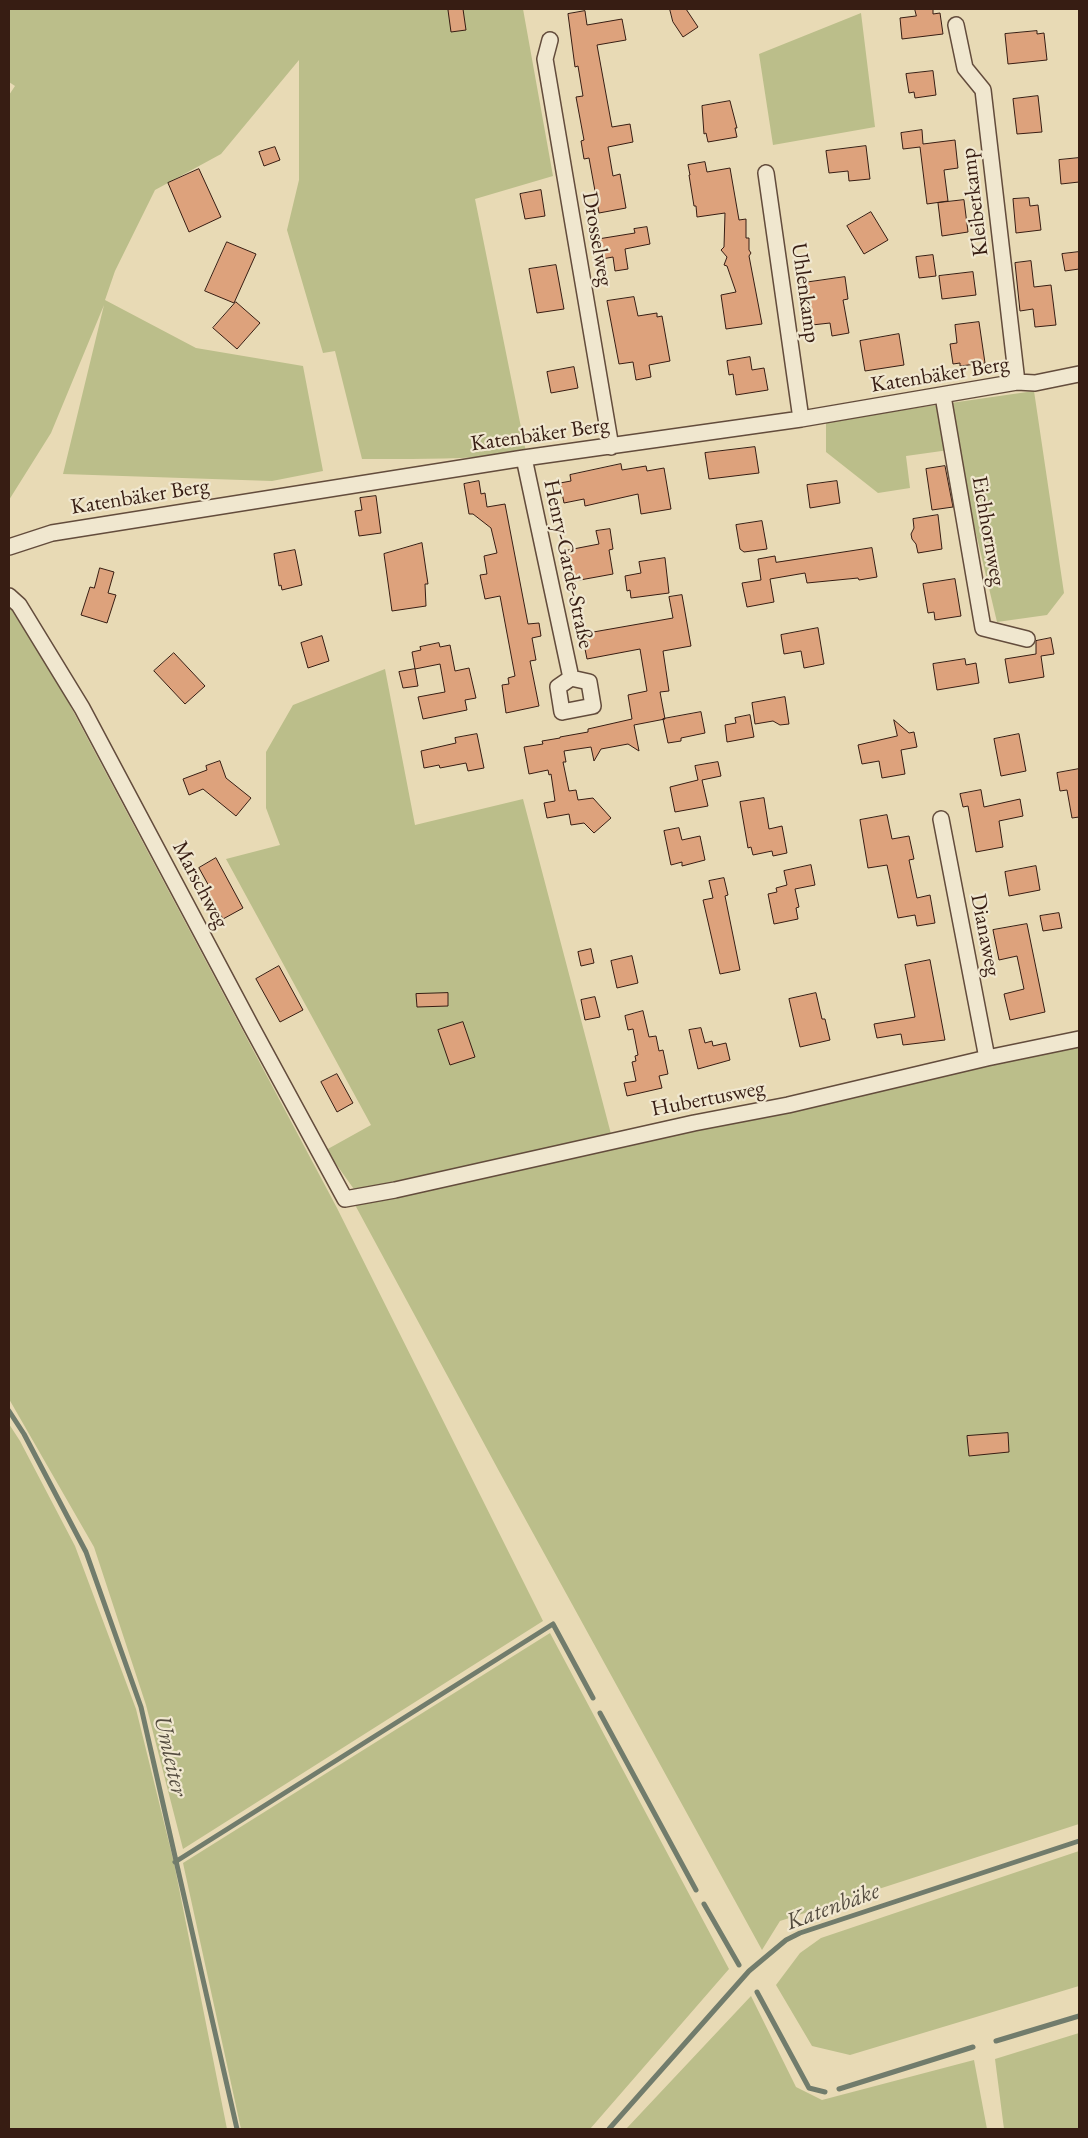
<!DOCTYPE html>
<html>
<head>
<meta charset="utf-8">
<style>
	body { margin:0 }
	#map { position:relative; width:1088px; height:2138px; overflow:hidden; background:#e8dab5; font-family:"EB Garamond",serif }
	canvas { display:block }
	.frame { position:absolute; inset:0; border:10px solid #371d13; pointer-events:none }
</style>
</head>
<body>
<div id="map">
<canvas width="1088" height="2138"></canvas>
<div class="frame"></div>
</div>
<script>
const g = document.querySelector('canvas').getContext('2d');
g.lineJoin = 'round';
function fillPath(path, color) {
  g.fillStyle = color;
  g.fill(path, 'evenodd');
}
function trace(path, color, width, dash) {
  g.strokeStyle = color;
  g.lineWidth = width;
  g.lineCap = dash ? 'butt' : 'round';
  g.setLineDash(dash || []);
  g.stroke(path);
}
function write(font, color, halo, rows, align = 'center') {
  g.font = font + ' "EB Garamond",serif';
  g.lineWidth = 4.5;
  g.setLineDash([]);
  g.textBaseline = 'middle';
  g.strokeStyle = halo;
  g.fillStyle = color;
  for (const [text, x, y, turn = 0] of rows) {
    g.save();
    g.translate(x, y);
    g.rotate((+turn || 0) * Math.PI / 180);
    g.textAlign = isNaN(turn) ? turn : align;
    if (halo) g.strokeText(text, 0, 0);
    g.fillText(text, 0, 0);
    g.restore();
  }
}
const green = new Path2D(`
	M9,9H523L553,176L475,199L526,452C473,460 416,459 362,459L335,351L323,353L287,230L299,180V60L221,154L155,190L115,271L105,300L196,348L303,366L323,471L272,481L63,474L104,305L51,433L9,500V95L15,86L9,82Z
	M861,13L875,127L773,145L759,54Z
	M1034,391L1064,593L1047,615L997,622L956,449L906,456L910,488L878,493L826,452V421Z
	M9,602L48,664L337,1208L543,1621L183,1849L146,1705L94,1547L9,1399Z
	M385,669L415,825L523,799L611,1134L356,1192L326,1150L371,1125L226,859L280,845L266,808V752L293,705Z
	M1079,1045V1824L780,1921L762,1950L500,1473L354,1203Z
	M9,1424L20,1441L75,1546L136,1709L174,1863L227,2129H9Z
	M550,1633L729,1969L590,2129H241L183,1863Z
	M1079,1851V1986L850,2055L812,2046L776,1985L800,1953L821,1938Z
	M751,1996L796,2087L822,2100L974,2060L987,2129H626Z
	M1079,2033V2129H1004L995,2059Z`);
const stream = new Path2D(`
	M9,1411L24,1434L86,1552L141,1707L237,2129
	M600,1713L696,1890
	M175,1862L553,1624L593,1698
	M704,1904L739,1965
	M757,1992L809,2088L825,2092
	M996,2041L1079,2016
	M839,2089L973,2047
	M609,2129L749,1971L786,1940L800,1933L1079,1841`);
const building = new Path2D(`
	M463,9L466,30L451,32L448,10Z
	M670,9H686L698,27L683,37L673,22Z
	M915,9H933V14L940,13L943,34L902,39L900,18L916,16Z
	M585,11L587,25L622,19L626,40L597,45L612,127L630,124L633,142L608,147L613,176L620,174L626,208L599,213L589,158L584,159L581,141L584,140L576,97L583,96L578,66L575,67L568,14Z
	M1037,31V34L1044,33L1047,60L1008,64L1005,34Z
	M933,71L936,95L915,98L914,92L909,93L906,74Z
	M1038,96L1042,132L1017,134L1013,99Z
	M730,101L737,128H735L737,137L708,142L706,133L704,134L702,106Z
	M922,130L923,144L955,140L958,168L944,170L948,201L927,204L920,147L903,149L901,133Z
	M866,146L870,179L849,181L848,171L829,173L826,151Z
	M275,147L280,160L264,166L259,152Z
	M1079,158V182L1061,184L1059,160Z
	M705,162L707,172L730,168L739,220L746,219V238H749V250L751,253L749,256L762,324L726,329L721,295L736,292L727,266L724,265L727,257L721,250L724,247L725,213L697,217L696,206H694L689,175H690L688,165Z
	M199,169L221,217L189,232L168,183Z
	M541,190L545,216L525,219L520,194Z
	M1029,198L1030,206L1038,205L1041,230L1016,233L1013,199Z
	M964,200L968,232L942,236L938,203Z
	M871,212L888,240L864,254L847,226Z
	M647,227L650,244L625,249L628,269L615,271L613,257L602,259L598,239L635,233L634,229Z
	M227,242L256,254L234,303L205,291Z
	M1079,252V269L1065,271L1062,254Z
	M933,255L936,276L919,278L916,257Z
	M1031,261L1034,287L1051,285L1056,325L1035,327L1033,309L1020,311L1015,263Z
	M556,265L564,309L537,313L529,269Z
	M973,272L976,295L942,299L939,276Z
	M845,277L848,299L843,300L849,333L832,336L830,323L812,325L803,283Z
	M634,297L638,316L657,313V317L662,316L670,361L649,365L651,377L636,380L633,362L619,364L607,301Z
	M236,302L260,323L237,349L213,328Z
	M979,322L985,363L960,366V363L953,364L950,344L957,343L955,325Z
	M899,334L904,365L865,371L860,341Z
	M750,357L752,370L764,368L768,390L736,395L733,374L729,375L727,361Z
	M574,367L578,388L551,393L547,372Z
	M755,447L759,473L709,479L705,453Z
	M621,464L622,470L646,466L647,471L664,468L671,509L641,514L638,494L585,506L584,499L564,503L560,483L571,481L570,475Z
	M945,466L953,507L932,510L926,469Z
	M479,481L481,494L485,493L487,507L505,504L528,624L539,623L541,636L532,638L536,660L530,661L539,706L506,713L502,685L509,684L508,678L515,676L500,596L485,599L480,575L487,574L484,556L497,553L491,528L473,514H469L464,484Z
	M837,481L840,503L810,508L807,485Z
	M376,496L381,533L359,536L355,511L362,510L360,498Z
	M938,515L942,549L918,553L916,544L912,539L911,534L914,528L913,519Z
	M762,521L767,549L744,552L740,549L736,525Z
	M610,529L613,549L609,550L613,574L569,582L563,551L599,544L596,531Z
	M422,543L428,584H425L426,606L392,611L384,554Z
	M872,548L877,577L859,580L858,578L807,583L805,573L770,579L774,602L747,607L742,583L761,580L758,559L775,556L776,562Z
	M295,550L302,585L282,590L281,585L279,586L274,554Z
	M665,558L669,593L631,598L630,590L627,591L625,576L641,573L639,562Z
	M100,568L114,572L108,593L116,595L107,623L81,615L90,587L94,588Z
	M955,579L961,616L935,620L934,612L928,613L923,584Z
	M682,595L691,646L663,651L669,691L660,692L665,719L634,725L639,751L628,744L601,749L594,761L591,747L564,751L566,762H563L569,791L576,790L578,800L593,798L611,818L594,833L584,823L571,825L569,814L547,818L544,803L555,801L551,774L549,775L548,770L529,774L524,747L543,744L542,741L560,738V737L588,732V729L632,719L628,695L647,691L640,649L587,659L582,634L673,618L669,597Z
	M818,628L824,664L804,668L801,651L784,654L781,635Z
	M322,636L329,661L308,668L301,643Z
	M1051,638L1054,654L1041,656L1044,677L1009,683L1005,659L1036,654V641Z
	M439,643L440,647L450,645L455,671L469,668L476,698L465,700L467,710L423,719L418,697L445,692L440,664L415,669L412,652L421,650L420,647Z
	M174,653L205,686L185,704L154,671Z
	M965,659L966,665L976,663L979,683L937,690L933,664Z
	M415,669L418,686L403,688L399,672Z
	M785,697L789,724L780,725L773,721L755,724L752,703Z
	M701,712L705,733L681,738V741L668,743L663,719Z
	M750,715L754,737L727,742L725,725L736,723L735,718Z
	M894,720L909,733L914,732L917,747L901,750L905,774L882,778L879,761L862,764L858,745L897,736Z
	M477,734L484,768L468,771L466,763L440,768L439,765L424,768L421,751L456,743L455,738Z
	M1019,734L1026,771L1001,776L994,739Z
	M220,761L226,778L251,798L236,816L203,789L189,795L183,779L207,770L206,766Z
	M718,762L721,776L702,780L708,806L675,812L670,787L698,780L695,766Z
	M1079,769V817L1072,818L1067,790L1060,791L1057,773Z
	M981,790L984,807L1020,799L1023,816L999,821L1003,847L976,852L968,806L963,807L960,794Z
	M764,798L769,829L782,826L787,853L773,856L772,851L753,855L751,847L748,848L740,802Z
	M887,815L892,839L909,836L914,859L909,860L917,898L930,895L935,923L917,926L915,915L898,918L887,865L868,868L860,820Z
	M679,828L682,840L700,836L705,860L682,866V862L671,865L664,831Z
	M216,858L243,908L223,919L207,890L210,888L199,868Z
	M811,865L815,885L795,889L799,907L796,908L798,919L774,924L768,894L777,892L776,888L787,885L784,871Z
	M1036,866L1040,890L1009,896L1005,872Z
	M724,878L728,895L725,896L740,970L720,974L703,900L713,898L709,881Z
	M1059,913L1062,928L1043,931L1040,916Z
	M1027,924L1045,1012L1010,1020L1004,994L1024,989L1017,956L999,960L993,930Z
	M591,949L594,963L581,966L578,952Z
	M632,956L638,983L617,988L611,961Z
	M930,960L945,1040L903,1045L901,1034L877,1038L874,1024L915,1017L905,965Z
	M279,966L303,1010L280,1022L256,979Z
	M448,993V1006L417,1007L416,994Z
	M816,993L822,1019H825L830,1040L800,1047L789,999Z
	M595,997L600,1017L585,1020L581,1000Z
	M643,1011L649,1037L656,1036L659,1051L663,1050L668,1074L659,1076L662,1088L627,1096L624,1083L636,1081L632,1062L636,1061L635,1056L638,1055L633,1029L628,1030L625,1016Z
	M463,1022L475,1057L450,1065L438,1030Z
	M701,1028L705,1043L712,1041L713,1046L726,1043L730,1060L698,1069L689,1030Z
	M337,1074L353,1103L337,1112L321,1082Z
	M1008,1433L1009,1452L969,1456L967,1436Z`);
const minor = new Path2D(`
	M956,25L965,68L983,90L1017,382
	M550,40L545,59L611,447
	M766,173L801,419
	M943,396L983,628L1027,639
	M524,458L571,678L558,687L562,712L593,706L589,682L571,678
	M9,547L52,533L524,458L801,419L1017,382L1035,383L1079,374
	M9,596L19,605L82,708L251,1026L345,1199L395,1190L694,1123L788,1105L987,1058L1079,1039
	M941,819L987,1058`);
const streetNames = [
	["Kleiberkamp",975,202,-97],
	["Drosselweg",597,239,80],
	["Uhlenkamp",805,293,82],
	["Katenbäker Berg",940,375,-9],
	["Katenbäker Berg",540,435,-8],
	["Katenbäker Berg",140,497,-9],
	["Eichhornweg",988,531,80],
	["Henry-Garde-Straße",568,564,78],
	["Marschweg",200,885,62],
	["Dianaweg",985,935,79],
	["Hubertusweg",708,1099,-11]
];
const waterNames = [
	["Umleiter",170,1756,77],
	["Katenbäke",833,1907,-20]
];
fillPath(green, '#bbbe8a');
trace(stream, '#717c6c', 5);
fillPath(building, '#dda27c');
trace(building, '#371d13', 1);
trace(minor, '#634c3c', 18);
trace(minor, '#f0e7cf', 15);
write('22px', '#371d13', '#f0e7cf', streetNames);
write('italic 24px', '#544c3f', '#f0e7cf', waterNames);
</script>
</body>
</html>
